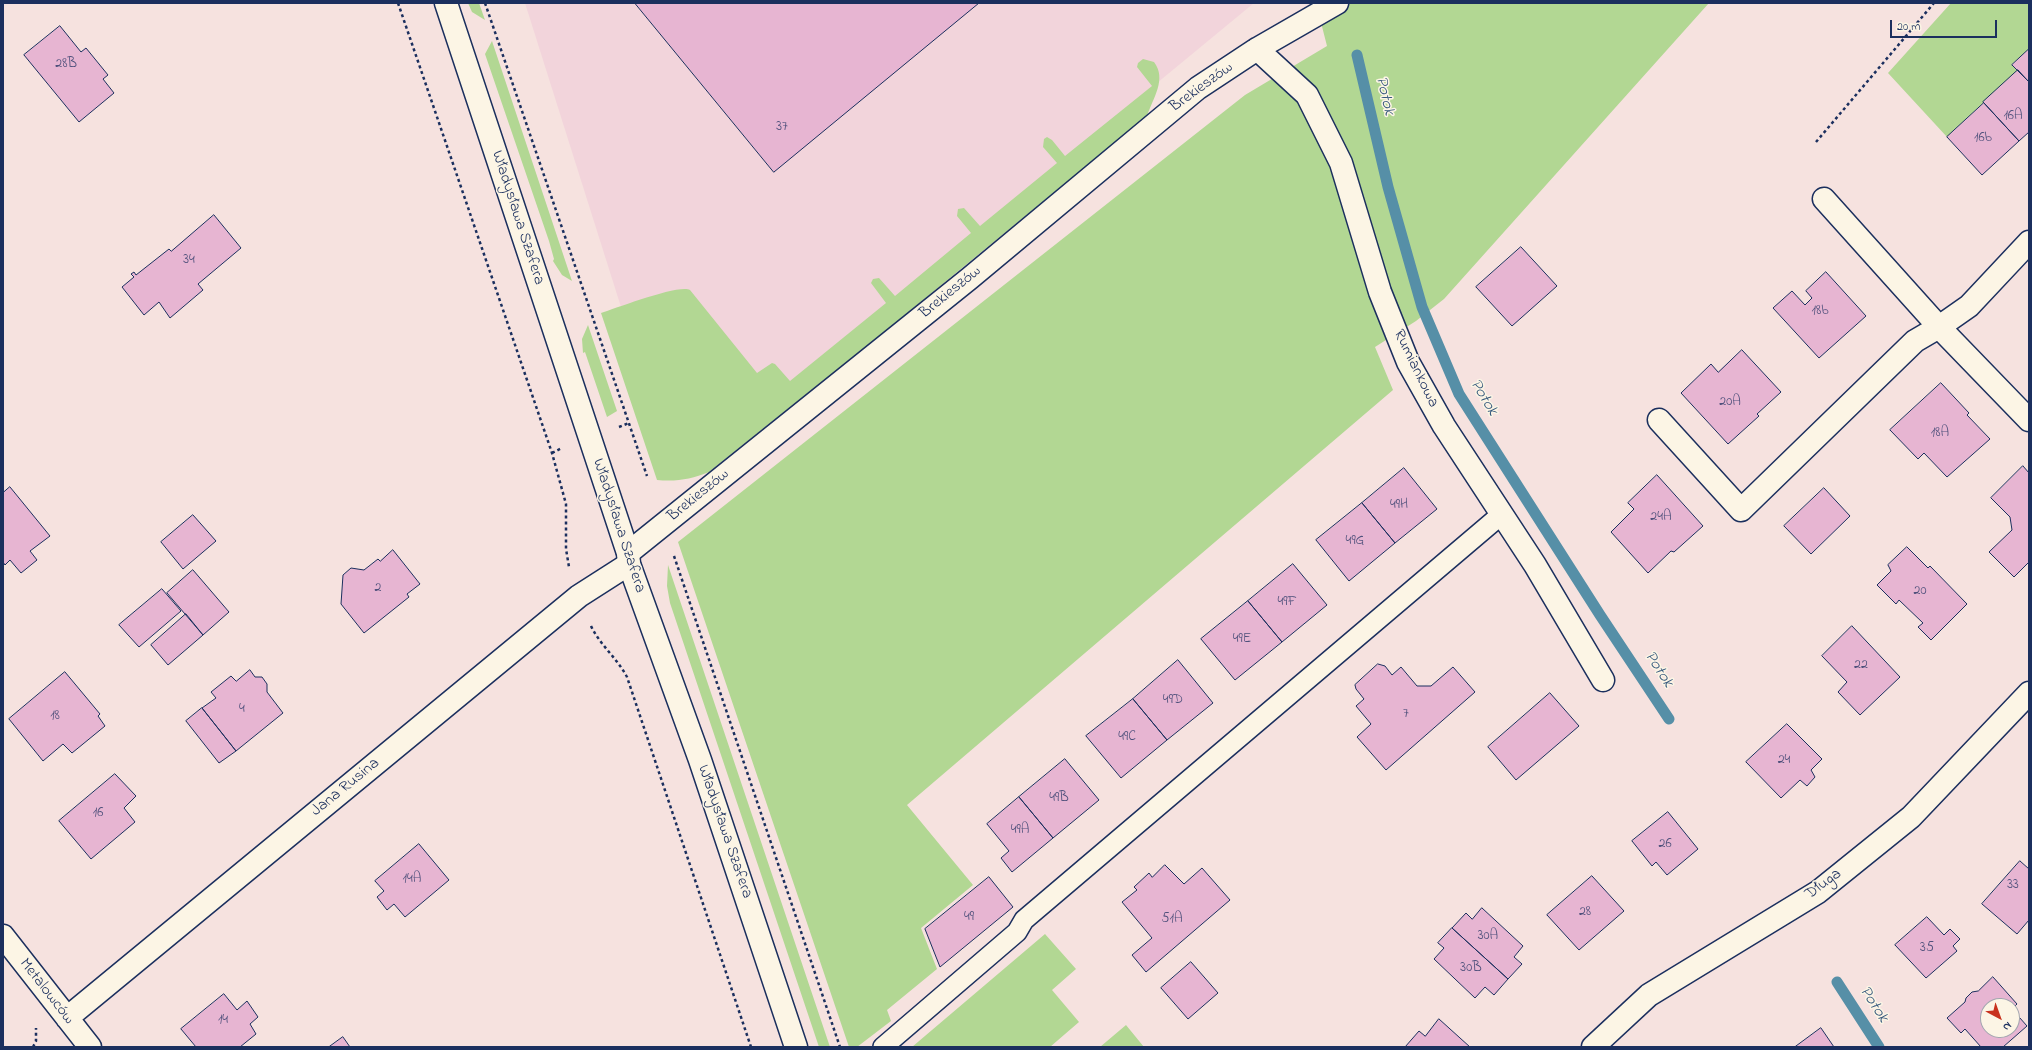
<!DOCTYPE html>
<html>
<head>
<meta charset="utf-8">
<style>
	body { margin:0 }
	#map { position:relative; width:2032px; height:1050px; overflow:hidden; background:#f6e2df; font-family:"Indie Flower",sans-serif }
	canvas { display:block }
	.frame { position:absolute; inset:0; border:4px solid #1b2f5e; pointer-events:none }
	.north { position:absolute; left:1980px; top:998px; width:40px; height:40px; box-sizing:border-box; background:#fcf5e5; border:1px solid #a2a6af; border-radius:50%; rotate:139deg; font-size:11px; font-weight:700; line-height:16px; text-align:center; color:#1b2f5e }
	.north::after { content:''; display:block; margin:auto; width:14px; height:18px; background:#c8321e; clip-path:polygon(50% 0,100% 100%,50% 72%,0 100%) }
	.scale { position:absolute; left:1890px; top:20px; width:107px; height:18px; box-sizing:border-box; border:2px solid #1b2f5e; border-top:0; padding-left:5px; font-size:12px; line-height:14px; white-space:nowrap; color:#1b2f5e; -webkit-text-stroke:3px #fcf5e5; paint-order:stroke }
</style>
</head>
<body>
<div id="map">
<canvas width="2032" height="1050"></canvas>
<div class="frame"></div>
<div class="north">N</div>
<div class="scale">20 m</div>
</div>
<script>
const g = document.querySelector('canvas').getContext('2d');
g.lineJoin = 'round';
function fillPath(path, color) {
  g.fillStyle = color;
  g.fill(path, 'evenodd');
}
function trace(path, color, width, dash) {
  g.strokeStyle = color;
  g.lineWidth = width;
  g.lineCap = dash ? 'butt' : 'round';
  g.setLineDash(dash || []);
  g.stroke(path);
}
function write(font, color, halo, rows, align = 'center') {
  g.font = font + ' "Indie Flower",sans-serif';
  g.lineWidth = 3;
  g.setLineDash([]);
  g.textBaseline = 'middle';
  g.strokeStyle = halo;
  g.fillStyle = color;
  for (const [text, x, y, turn = 0] of rows) {
    g.save();
    g.translate(x, y);
    g.rotate((+turn || 0) * Math.PI / 180);
    g.textAlign = isNaN(turn) ? turn : align;
    if (halo) g.strokeText(text, 0, 0);
    g.fillText(text, 0, 0);
    g.restore();
  }
}
const built = new Path2D(`
	M525,3H1254L785,390L669,459Z`);
const green = new Path2D(`
	M468,3H479L485,20L472,12Z
	M1316,3H1709L1444,299L1416,321L1375,347L1393,390L907,805L973,885L921,928L937,969L887,1010L891,1021L857,1047H849L678,542L1245,95L1327,46Z
	M1951,3H2029V49L2012,64L2018,70L1947,137L1888,73Z
	M492,41L572,281L562,275L553,261L554,259L549,241L485,54Z
	M1143,59L1154,62C1167,79 1153,98 1147,116L889,328L709,472C691,479 677,482 657,480L601,313C617,308 679,284 690,290L757,373L772,363L775,364L790,381L886,303L871,283L873,279L879,278L895,296L971,233L957,216L958,209L964,208L980,226L1057,163L1043,147L1044,139L1047,137L1052,140L1065,156L1152,86L1137,67L1138,63Z
	M588,325L617,411L607,417L585,352L583,353L582,339Z
	M668,565L830,1047H819L670,603L667,586Z
	M1045,934L1076,969L1052,990L1079,1022L1050,1047H912Z
	M1126,1025L1144,1047H1100Z`);
const stream = new Path2D(`
	M1357,55L1388,187L1422,307L1459,394L1600,615L1669,719
	M1837,982L1879,1047`);
const building = new Path2D(`
	M635,3H979L774,172Z
	M60,26L81,52L86,48L108,75L103,79L114,93L79,122L24,55Z
	M2029,49V82L2012,65Z
	M2018,70L2029,82V132L2019,141L1983,102Z
	M1984,103L2019,141L1982,175L1947,137Z
	M214,215L241,248L198,284L203,290L170,318L159,302L144,315L122,287L134,277L131,274L134,272L136,275L169,249L171,251Z
	M1521,247L1557,286L1512,326L1476,287Z
	M1826,272L1866,316L1819,358L1773,308L1792,291L1805,305L1812,298L1806,291Z
	M1742,350L1781,392L1757,414L1759,416L1728,444L1681,393L1711,364L1718,372Z
	M1941,383L1969,413L1967,415L1990,439L1947,477L1924,453L1918,459L1890,430Z
	M2023,466L2029,473V562L2014,577L1989,552L2012,530L2010,517L1991,498Z
	M1404,468L1437,509L1395,543L1362,503Z
	M1657,475L1703,526L1674,552L1671,551L1648,573L1611,532L1634,509L1628,503Z
	M10,487L50,536L30,551L37,560L21,573L10,560L5,565L3,562V493Z
	M1824,488L1850,516L1811,554L1784,526Z
	M1362,503L1395,543L1349,581L1316,540Z
	M193,515L216,541L183,569L161,542Z
	M1907,547L1928,568L1930,566L1967,604L1931,640L1918,627L1923,623L1899,600L1896,604L1877,585L1891,571L1888,565Z
	M393,550L420,584L407,594L409,597L364,633L341,604L343,575L351,568L364,570L378,559L380,561Z
	M1293,564L1327,605L1282,642L1248,601Z
	M193,570L229,612L203,635L167,593Z
	M162,589L181,611L139,647L119,625Z
	M1248,601L1282,642L1235,680L1201,639Z
	M186,614L203,635L168,665L151,645Z
	M1852,626L1900,677L1860,715L1838,692L1847,682L1822,656Z
	M1178,660L1213,703L1167,740L1133,699Z
	M1378,664L1385,666L1392,675L1401,667L1417,686H1431L1453,667L1475,692L1386,770L1357,737L1371,724L1356,706L1364,699L1356,689L1355,685Z
	M250,670L255,677H262L267,684V692L283,713L236,751L202,708L216,698L211,692L231,676L236,681Z
	M65,672L100,714L98,716L105,726L72,753L63,744L43,761L9,719Z
	M1550,693L1579,726L1516,780L1488,747Z
	M1133,699L1167,740L1121,778L1086,736Z
	M202,708L236,751L219,763L186,721Z
	M1787,724L1822,759L1811,770L1815,777L1807,786L1800,780L1781,798L1746,762Z
	M1065,759L1099,800L1053,838L1019,797Z
	M115,774L136,796L124,808L135,822L91,859L59,821Z
	M1019,797L1053,838L1012,872L1001,858L1009,851L987,824Z
	M1668,812L1698,849L1667,875L1656,862L1652,866L1632,841Z
	M419,844L449,880L405,917L394,904L387,910L377,897L384,891L375,881Z
	M2020,861L2029,869V920L2017,934L1982,904Z
	M1165,865L1184,884L1202,868L1230,900L1146,972L1132,955L1152,938L1122,902L1137,890L1134,887L1149,873L1152,877Z
	M1592,876L1624,911L1579,950L1547,915Z
	M989,877L1013,907L940,967L925,929Z
	M1482,908L1523,946L1514,957L1522,964L1508,979L1452,928L1466,913L1472,919Z
	M1927,917L1944,935L1950,929L1960,939L1953,946L1957,951L1926,978L1895,945Z
	M1452,928L1508,979L1494,995L1485,987L1475,998L1434,959L1444,948L1438,943Z
	M1191,962L1218,993L1188,1019L1161,988Z
	M1993,977L2017,1004L2012,1009V1006H1988V1030H2012V1009L2027,1026L2003,1047H1981L1965,1029L1961,1033L1947,1018L1965,1002L1966,998L1972,992L1978,991Z
	M224,994L237,1010L247,1001L258,1017L250,1024L256,1034L240,1047H196L181,1029Z
	M1439,1019L1470,1047H1405L1419,1031L1425,1036Z
	M1821,1028L1834,1047H1795Z
	M343,1037L350,1047H329Z`);
const path = new Path2D(`
	M398,3L552,453L566,504V549L569,567
	M485,3L647,476
	M1816,142L1934,3
	M619,427L629,423
	M552,453L562,448
	M674,556L840,1047
	M591,626C600,645 617,658 627,677L751,1047
	M33,1047L36,1041V1028`);
const lane = new Path2D(`
	M883,1047L1017,932L1024,920L1502,514`);
const street = new Path2D(`
	M1257,49L1307,95L1341,163L1380,292L1408,362L1444,426L1535,565L1603,680
	M1824,199L1939,327L2029,420
	M1659,420L1741,510L1915,341L1939,327L1969,306L2029,242
	M628,553L970,278L1198,88L1257,49L1337,3
	M3,936L90,1047
	M67,1018L579,596L629,564
	M1593,1047L1649,995L1818,892L1911,817L2029,693`);
const secondary = new Path2D(`
	M446,3L628,553L629,564L700,760L796,1047`);
const numberNames = [
	["28B",66,65],
	["16A",2013,117],
	["37",782,128],
	["16b",1983,139],
	["34",189,261],
	["18b",1820,312],
	["20A",1730,403],
	["18A",1940,434],
	["49H",1399,506],
	["24A",1661,518],
	["49G",1355,542],
	["2",378,589],
	["20",1920,592],
	["49F",1287,603],
	["49E",1242,640],
	["22",1861,666],
	["49D",1173,701],
	["4",242,710],
	["7",1406,715],
	["18",55,717],
	["49C",1127,738],
	["24",1784,761],
	["49B",1059,799],
	["16",98,814],
	["49A",1020,831],
	["26",1665,845],
	["14A",412,880],
	["33",2013,886],
	["28",1585,913],
	["49",969,918],
	["51A",1172,920],
	["30A",1488,937],
	["35",1927,949],
	["30B",1471,969],
	["14",223,1021]
];
const streetNames = [
	["Brekieszów",1202,88,-36],
	["Władysława Szafera",517,218,72],
	["Brekieszów",951,293,-39],
	["Rumiankowa",1415,369,64],
	["Brekieszów",699,496,-39],
	["Władysława Szafera",618,526,72],
	["Jana Rusina",346,788,-39],
	["Władysława Szafera",724,832,71],
	["Długa",1824,885,-36],
	["Metalowców",46,992,52]
];
const waterNames = [
	["Potok",1384,96,77],
	["Potok",1483,398,59],
	["Potok",1658,670,57],
	["Potok",1873,1005,57]
];
fillPath(built, '#f2d4db');
fillPath(green, '#b2d793');
trace(stream, '#568fa7', 11);
fillPath(building, '#e7b5d2');
trace(building, '#1b2f5e', 1);
trace(lane, '#1b2f5e', 22);
trace(street, '#1b2f5e', 25);
trace(secondary, '#1b2f5e', 25);
trace(path, '#1b2f5e', 2.5, [3, 3]);
trace(lane, '#fcf5e5', 19);
trace(street, '#fcf5e5', 22);
trace(secondary, '#fcf5e5', 22);
write('14px', '#4e507b', null, numberNames);
write('16px', '#1b2f5e', '#fcf5e5', streetNames);
write('italic 17px', '#34577c', '#fcf5e5', waterNames);
</script>
</body>
</html>
